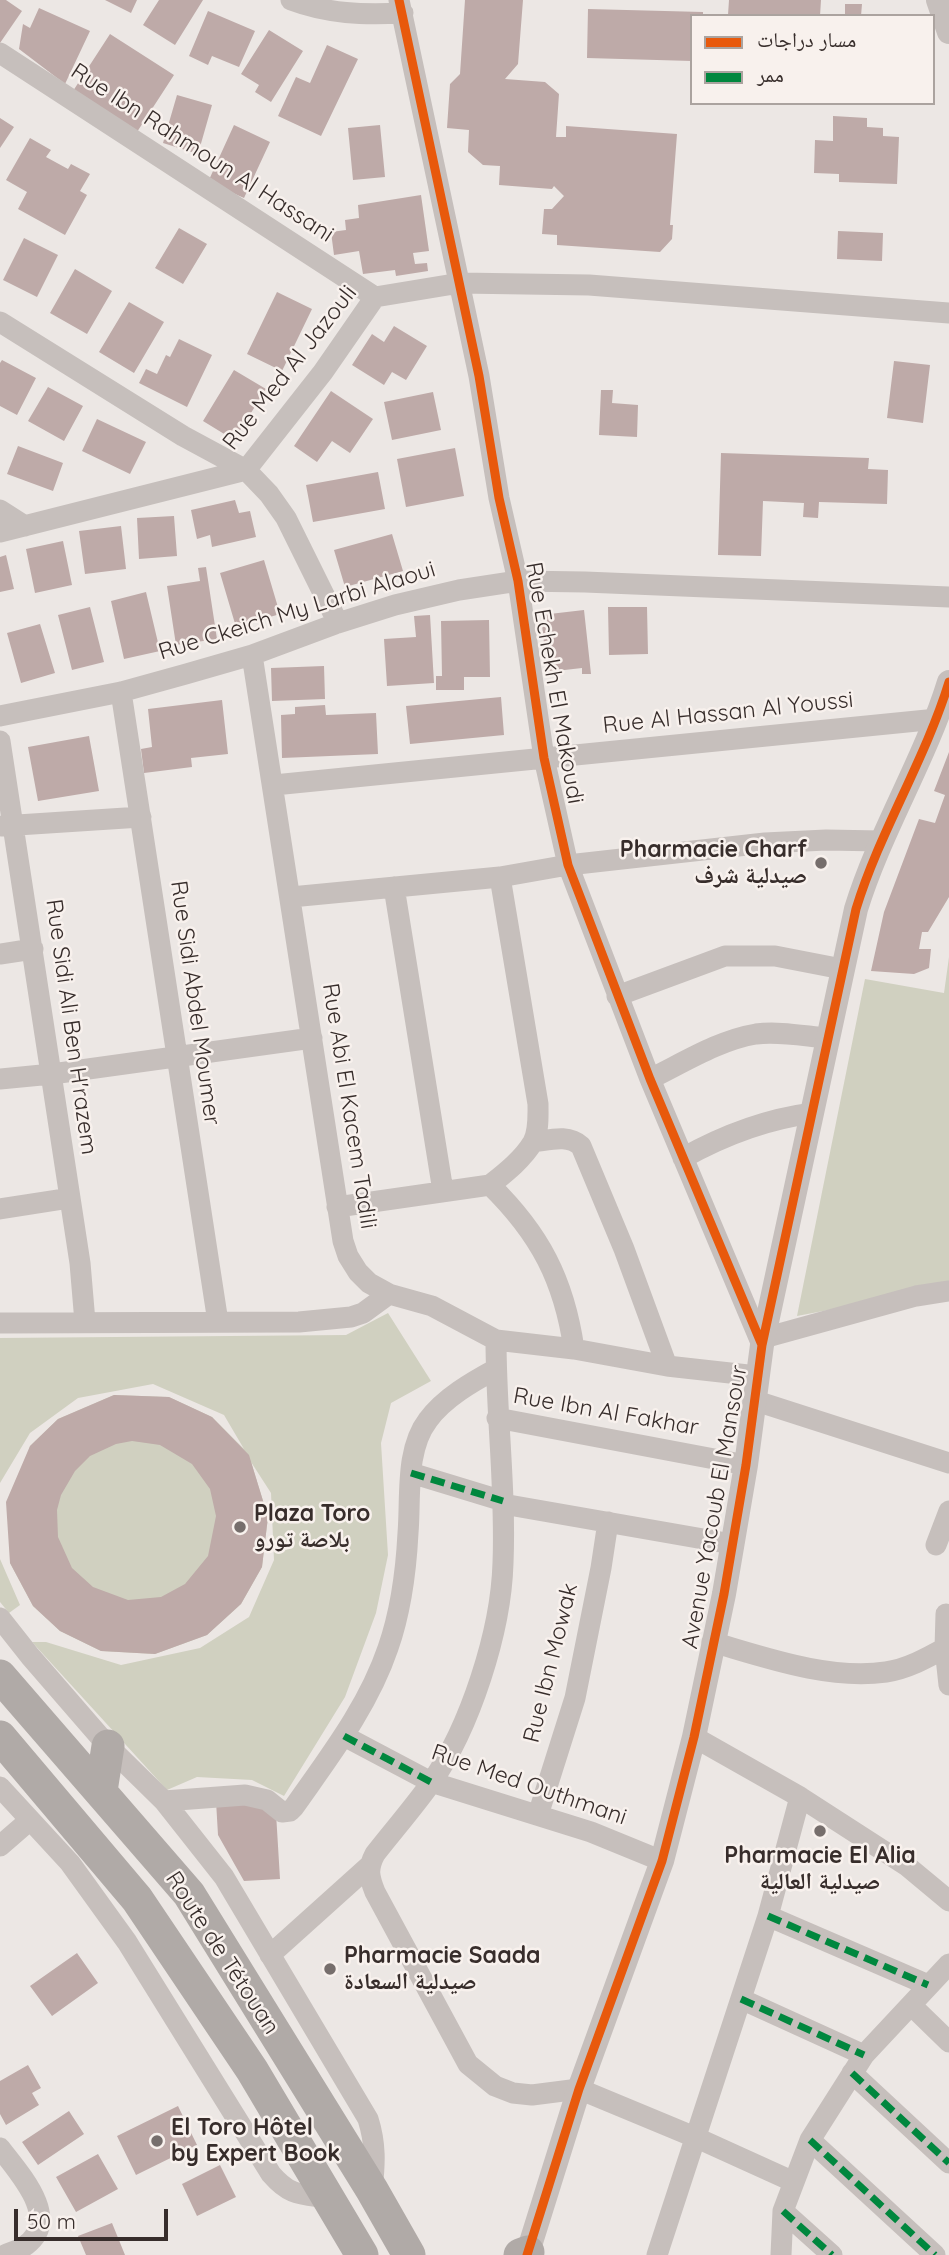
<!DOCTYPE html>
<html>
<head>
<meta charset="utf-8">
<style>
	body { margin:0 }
	#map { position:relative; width:949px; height:2255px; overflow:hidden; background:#ece7e4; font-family:Quicksand,"Noto Naskh Arabic",sans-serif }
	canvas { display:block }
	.legend { position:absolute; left:690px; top:14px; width:245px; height:91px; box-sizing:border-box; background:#f8f1ed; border:2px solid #aba39f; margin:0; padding:9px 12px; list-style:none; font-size:21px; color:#372d2b }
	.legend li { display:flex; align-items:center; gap:14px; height:35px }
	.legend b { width:35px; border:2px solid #aba39f }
	.scale { position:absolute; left:14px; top:2209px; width:154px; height:32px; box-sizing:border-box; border:4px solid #372d2b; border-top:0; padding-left:9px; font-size:21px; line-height:24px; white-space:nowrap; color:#372d2b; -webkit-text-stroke:5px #f8f1ed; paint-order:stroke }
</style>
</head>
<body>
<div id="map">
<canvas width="949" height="2255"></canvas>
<ul class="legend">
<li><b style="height:9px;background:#e8590c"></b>مسار دراجات</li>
<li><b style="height:9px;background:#00873e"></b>ممر</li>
</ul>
<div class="scale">50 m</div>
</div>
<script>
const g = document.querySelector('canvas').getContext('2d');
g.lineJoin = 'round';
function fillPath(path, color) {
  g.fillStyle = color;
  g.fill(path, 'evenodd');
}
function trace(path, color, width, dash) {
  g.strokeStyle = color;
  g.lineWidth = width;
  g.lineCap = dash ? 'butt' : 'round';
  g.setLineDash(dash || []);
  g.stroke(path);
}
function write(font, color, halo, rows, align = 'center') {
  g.font = font + ' Quicksand,"Noto Naskh Arabic",sans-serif';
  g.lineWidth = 5;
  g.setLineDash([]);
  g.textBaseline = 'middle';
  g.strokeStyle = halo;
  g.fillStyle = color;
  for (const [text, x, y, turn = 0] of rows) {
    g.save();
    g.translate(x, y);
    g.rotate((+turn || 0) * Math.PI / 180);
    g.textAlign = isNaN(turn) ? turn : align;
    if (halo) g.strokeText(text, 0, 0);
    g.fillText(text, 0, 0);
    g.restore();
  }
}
const green = new Path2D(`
	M949,957V1287L797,1316L865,979L944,993Z
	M388,1313L431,1381L391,1403L381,1443L388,1555L376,1613L345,1697L284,1796L252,1780L197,1777L167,1790L32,1642H46L121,1665L200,1648L249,1617L274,1560L271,1493L251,1462L268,1517L262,1567L241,1604L207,1635L155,1654L101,1651L60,1631L33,1606L10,1563L30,1446L58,1419L114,1395L169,1397L212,1417L244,1449L224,1415L153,1384L78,1398L30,1433L0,1483V1338L346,1335Z
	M0,1559L20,1605L9,1613L0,1602Z`);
const building = new Path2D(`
	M0,0H6L22,11L0,43Z
	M105,0H137L131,13Z
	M159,0H203L175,45L143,25Z
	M465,0H523L518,64L505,79L545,82L559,94L556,137H566V126L677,134L670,225H673L672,239L660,252L557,245V235L542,234L544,209H552L564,196L554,186L552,189L499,185L500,166L483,165L468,152L469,130L447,128L450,84L460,74Z
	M729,0H821L820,16L728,15Z
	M845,4H862L861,16H845Z
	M39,8L90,31L65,84L19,49L23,24L30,28Z
	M588,9L703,12V16H692V61L587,58Z
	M208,11L255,31L239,67L212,56L208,65L189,56Z
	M269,30L303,51L271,102L255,92L259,85L241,74Z
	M110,34L174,75L137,132L73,91Z
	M327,45L358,59L321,136L278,116L296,77L310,83Z
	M177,95L212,105L198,154L163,143Z
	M833,116L867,118V127L883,128V136L899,137L897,184L839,182V174L814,173L815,140L833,141Z
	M0,118L14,127L0,148Z
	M234,125L270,142L244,198L208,182Z
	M380,125L385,177L353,180L348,128Z
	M30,138L51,150L46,157L68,169L71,164L90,174L80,191L87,195L65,235L18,209L27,192L6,180Z
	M421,195L429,251L413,253L415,264L427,263L428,271L396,276L395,270L363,274L359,251L334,255L331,232L346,230L345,220L359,218L358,205Z
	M179,228L207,244L183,284L155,268Z
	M838,231L883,233L882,261L837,259Z
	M24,238L58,255L37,297L3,280Z
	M75,269L112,291L87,334L50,313Z
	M277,292L312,309L282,371L247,354Z
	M129,302L164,322L134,373L99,352Z
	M394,326L427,346L406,380L392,372L384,385L352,365L372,334L384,342Z
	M179,339L212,355L187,407L139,383L146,369L157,374L166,355L170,357Z
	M2,360L36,378L17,415L0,406V363Z
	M894,361L930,365L923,423L887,418Z
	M234,370L266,389L234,440L203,421Z
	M48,387L83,406L64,441L28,421Z
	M601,390H613L612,403L638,405L637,437L599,435Z
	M331,391L373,419L350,453L332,441L317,462L294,446Z
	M433,392L441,430L392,440L384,402Z
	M97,419L146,442L130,474L82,451Z
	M18,446L63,463L53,491L7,474Z
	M455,448L464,496L406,507L397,459Z
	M721,453L869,458L868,469L888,470L887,504L819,502L818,518L803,517L804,503L763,501L761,556L718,555Z
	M378,472L385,509L313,522L306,485Z
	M235,500L239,513L250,511L256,537L212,547L210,535L197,539L191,510Z
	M174,516L177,556L139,559L137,518Z
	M121,526L126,569L85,574L79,531Z
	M392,534L403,571L345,587L334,550Z
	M63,541L72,585L35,593L26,549Z
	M6,555L14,589L0,592V557Z
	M264,560L280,614L236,627L220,573Z
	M206,567L217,639L176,645L167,586L200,581L198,568Z
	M146,592L160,651L124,659L111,601Z
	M90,607L104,662L72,670L58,615Z
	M608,607H647L648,654L609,655Z
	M584,610L591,674H582V668L547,672L541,615Z
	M430,615L434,683L387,686L384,639L416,637L414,616Z
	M489,620L490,677H464V690H436V676H442L441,621Z
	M40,624L55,673L21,683L7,633Z
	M324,666L325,699L272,701L271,668Z
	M501,697L504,735L410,744L406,706Z
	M222,700L228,754L191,758L192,767L144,773L141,749L152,747L148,709Z
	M325,705L326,715L376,713L378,754L282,758L281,715L295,714V707Z
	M89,736L99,791L38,801L28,747Z
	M949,752V897L928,932H922L919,949H931L929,968L914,974L871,971L884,912L919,819L935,823L945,795L934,791Z
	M114,1395L169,1397L212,1417L249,1455L268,1517L262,1567L241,1604L207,1635L155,1654L101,1651L60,1631L33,1606L10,1563L6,1502L30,1446L58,1419ZM132,1441L160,1445L192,1464L210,1489L216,1516L208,1556L185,1584L161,1597L128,1600L93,1587L72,1568L58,1537L57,1510L61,1495L75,1471L90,1456L116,1444Z
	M257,1798L276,1813L280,1879L244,1881L218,1835L216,1801Z
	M77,1953L98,1983L52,2016L30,1986Z
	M28,2065L41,2088L32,2093L39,2105L6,2125L0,2114V2081Z
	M178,2106L197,2145L136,2175L117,2136Z
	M69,2111L84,2134L38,2165L22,2142Z
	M98,2154L118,2189L76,2212L56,2177Z
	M220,2165L236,2197L197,2216L182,2184Z
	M112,2223L125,2255H86L78,2236Z`);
const minor = new Path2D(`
	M291,0C328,14 363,15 403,13
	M399,0L479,376L499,498L518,581L544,758L568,865L650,1079L762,1345
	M0,53L375,297
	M0,322L183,436L246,470L269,494L286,518L338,623
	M0,510L25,526
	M0,532L246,470L323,372L375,297L460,283L589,285L949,313
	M252,655L343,1241L348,1256L358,1272L369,1283L389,1294L432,1306L496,1340L574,1349L667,1366L757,1376
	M121,692L218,1322
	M0,716L121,692L186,674L252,655L338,623L395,605L459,590L518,581L585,582L949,597
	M0,741L80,1263L85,1322
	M274,785L937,719
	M2,826L141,817
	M394,887L443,1191
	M291,897L500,877L568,865L765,843L826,840L881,841
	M0,954L33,949
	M617,996L725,956H775L842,969
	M0,1079L52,1074L312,1038
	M650,1079C683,1063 719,1040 756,1034C779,1031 804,1036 827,1038
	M533,1142C550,1140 568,1134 581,1146L624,1249L667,1366
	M683,1158C724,1135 766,1119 813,1113
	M490,1185C540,1234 564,1280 574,1349
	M337,1207L490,1185C505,1173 523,1159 533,1142C539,1131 538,1116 538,1104L500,877
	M0,1209L70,1198
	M0,1323L299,1322L351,1317L363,1313L389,1294
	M764,1338L916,1296L949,1291
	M496,1340C496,1414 506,1488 503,1563C501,1632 470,1727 431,1783C413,1808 393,1831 375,1854C367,1869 369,1877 375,1892L468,2064L495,2086L513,2093L532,2095L579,2089L697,2138L794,2182
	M753,1400L949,1463
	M497,1418L746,1465
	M411,1473L503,1501
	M503,1504L732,1544
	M936,1545L949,1511
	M946,1614L945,1648L949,1685
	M0,1618L30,1656L108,1746L164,1801L224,1877L368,2119C376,2144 375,2164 372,2190
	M712,1642C767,1658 829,1680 886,1672C907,1669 927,1658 945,1648
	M344,1736L431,1782L591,1832L662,1861
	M694,1737L800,1797L907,1866L949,1901
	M0,1787L70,1863L127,1942L271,2174C290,2196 300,2194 328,2198
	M164,1801L245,1795L267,1800L282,1812L290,1811L294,1807C329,1757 368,1707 388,1648C401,1611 406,1572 408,1533C411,1497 405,1450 428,1420C444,1398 472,1382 496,1369
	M538,1815L575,1698L601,1568L608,1522
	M0,1846L30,1820
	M768,1916L928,1985
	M270,1955L369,1866
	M741,1999L864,2055
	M911,2005L949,2042
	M852,2073L949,2163
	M810,2140L935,2255
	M0,2148C18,2172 62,2218 26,2245C20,2250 11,2252 5,2255
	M783,2211L832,2255
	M657,2255L768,1916L800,1797
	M781,2255L783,2211L810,2140L864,2055L949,1964`);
const tertiary = new Path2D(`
	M938,0L949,32
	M527,2255L579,2089L662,1861L694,1737L724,1594L746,1465L762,1345L856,909C880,831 925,760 949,682`);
const trunk = new Path2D(`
	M0,1676L189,1894L372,2190L409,2255
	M0,1737L137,1899L252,2070L362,2255
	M101,1791L108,1746
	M520,2255L528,2252`);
const quiet = new Path2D(`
	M411,1473L503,1501
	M344,1736L431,1782
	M768,1916L928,1985
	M741,1999L864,2055
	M852,2073L949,2163
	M810,2140L935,2255
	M783,2211L832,2255`);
const cycleway = new Path2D(`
	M399,0L479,376L499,498L518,581L544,758L568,865L650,1079L762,1345
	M527,2255L579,2089L662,1861L694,1737L724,1594L746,1465L762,1345L856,909C880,831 925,760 949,682`);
const markers = [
	[821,863,7,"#766e6c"],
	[240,1527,7,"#766e6c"],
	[820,1831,7,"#766e6c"],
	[330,1969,7,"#766e6c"],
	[157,2141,7,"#766e6c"]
];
const streetNames = [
	["Rue Ibn Rahmoun Al Hassani",202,153,33],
	["Rue Med Al Jazouli",290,368,-52],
	["Rue Ckeich My Larbi Alaoui",297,611,-17],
	["Rue Echekh El Makoudi",554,683,80],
	["Rue Al Hassan Al Youssi",728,713,-6],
	["Rue Sidi Abdel Moumer",195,1003,82],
	["Rue Sidi Ali Ben H'razem",71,1027,82],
	["Rue Abi El Kacem Tadili",349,1106,81],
	["Rue Ibn Al Fakhar",606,1412,10],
	["Avenue Yacoub El Mansour",715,1507,-80],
	["Rue Ibn Mowak",551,1663,-76],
	["Rue Med Outhmani",529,1785,19],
	["Route de Tétouan",222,1953,57]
];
const poiNames = [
	["Pharmacie Charf",807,850,"right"],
	["صيدلية شرف",807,876,"right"],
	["Plaza Toro",254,1514],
	["بلاصة تورو",254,1540],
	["Pharmacie El Alia",820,1856,"center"],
	["صيدلية العالية",820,1882,"center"],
	["Pharmacie Saada",344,1956],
	["صيدلية السعادة",344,1982],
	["El Toro Hôtel",171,2128],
	["by Expert Book",171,2154]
];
fillPath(green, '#d0d0c0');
fillPath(building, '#beaaa8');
trace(minor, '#c6bfbc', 21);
trace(tertiary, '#c6bfbc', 24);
trace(trunk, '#b0aaa7', 33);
trace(quiet, '#00873e', 7, [14, 7]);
trace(cycleway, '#e8590c', 9);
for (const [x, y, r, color] of markers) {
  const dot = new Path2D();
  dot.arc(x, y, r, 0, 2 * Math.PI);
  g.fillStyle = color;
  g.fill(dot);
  trace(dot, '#f8f1ed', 2.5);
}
write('23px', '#372d2b', '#f8f1ed', streetNames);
write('bold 23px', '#372d2b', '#f8f1ed', poiNames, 'left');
</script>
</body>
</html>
